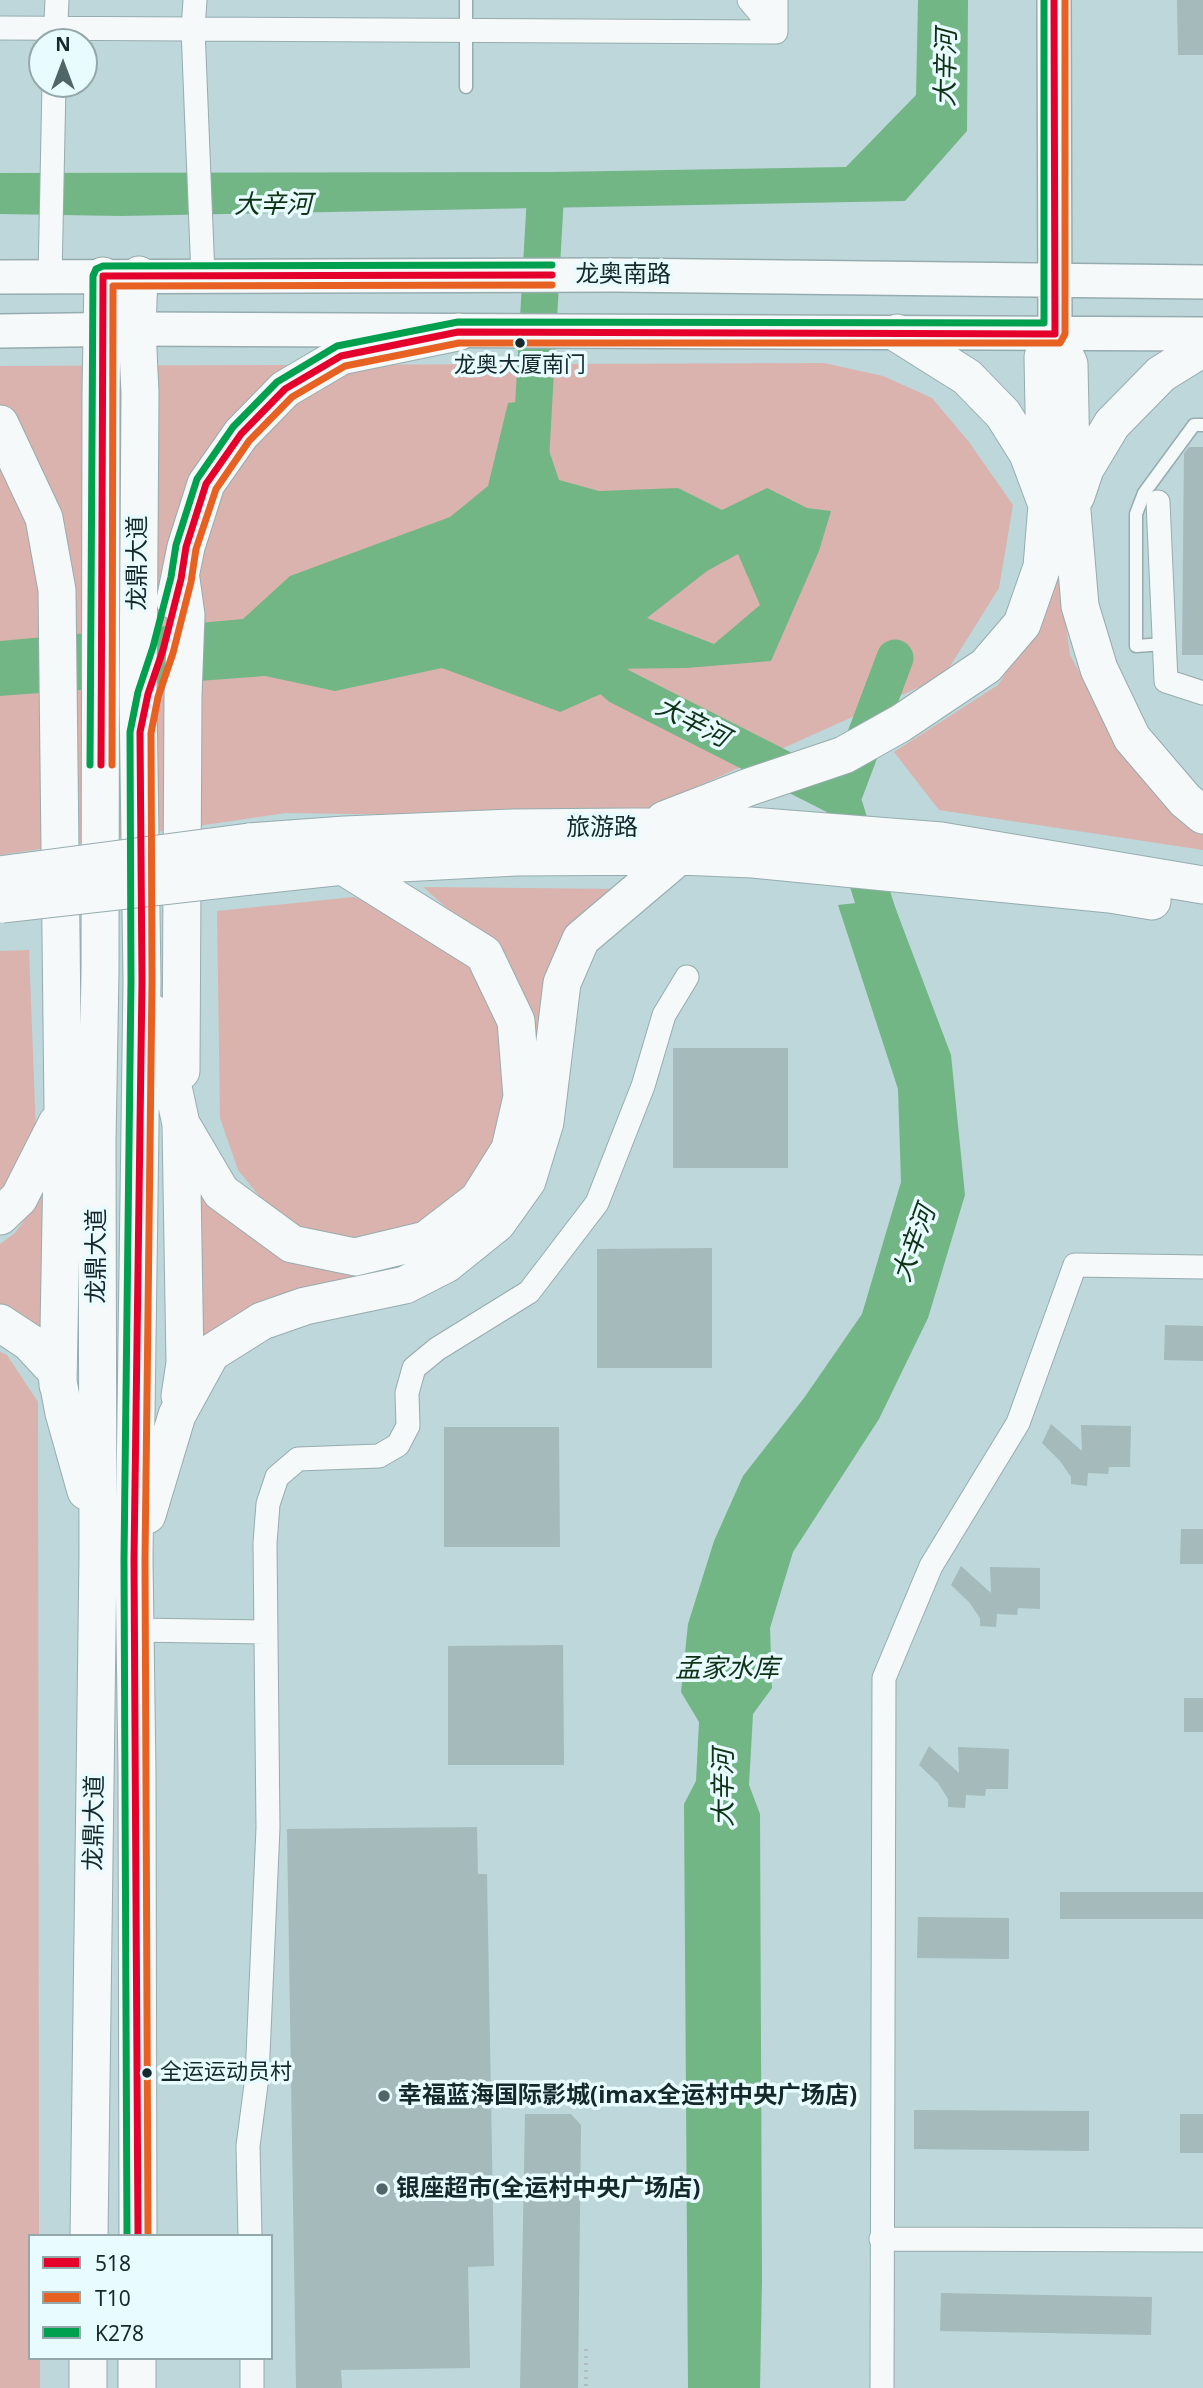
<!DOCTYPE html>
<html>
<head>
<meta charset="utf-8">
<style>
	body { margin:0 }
	#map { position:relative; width:1203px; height:2388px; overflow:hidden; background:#bdd7da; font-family:"Noto Sans",sans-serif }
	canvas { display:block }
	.legend { position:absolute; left:28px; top:2234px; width:245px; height:126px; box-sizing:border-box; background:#e8fbfe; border:2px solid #94a7aa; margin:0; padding:9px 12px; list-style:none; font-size:21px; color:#15282b }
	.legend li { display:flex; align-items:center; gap:14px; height:35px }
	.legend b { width:35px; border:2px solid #94a7aa }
	.north { position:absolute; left:28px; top:28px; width:70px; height:70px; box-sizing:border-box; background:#e8fbfe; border:2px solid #94a7aa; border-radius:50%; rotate:0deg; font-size:19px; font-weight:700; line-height:28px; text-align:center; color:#15282b }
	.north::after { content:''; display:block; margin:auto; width:24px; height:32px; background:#506568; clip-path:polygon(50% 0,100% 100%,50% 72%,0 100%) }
</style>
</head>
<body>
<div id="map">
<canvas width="1203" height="2388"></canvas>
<ul class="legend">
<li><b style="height:9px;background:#e4002b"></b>518</li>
<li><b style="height:9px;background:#e76222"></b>T10</li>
<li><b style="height:9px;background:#01a04f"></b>K278</li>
</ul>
<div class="north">N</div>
</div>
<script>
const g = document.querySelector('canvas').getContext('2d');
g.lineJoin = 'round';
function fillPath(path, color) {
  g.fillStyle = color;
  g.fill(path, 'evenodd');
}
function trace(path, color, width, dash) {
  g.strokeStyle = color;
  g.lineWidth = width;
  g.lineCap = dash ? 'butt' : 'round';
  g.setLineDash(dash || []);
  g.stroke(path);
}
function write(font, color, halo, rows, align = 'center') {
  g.font = font + ' "Noto Sans","Noto Sans SC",sans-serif';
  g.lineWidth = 7;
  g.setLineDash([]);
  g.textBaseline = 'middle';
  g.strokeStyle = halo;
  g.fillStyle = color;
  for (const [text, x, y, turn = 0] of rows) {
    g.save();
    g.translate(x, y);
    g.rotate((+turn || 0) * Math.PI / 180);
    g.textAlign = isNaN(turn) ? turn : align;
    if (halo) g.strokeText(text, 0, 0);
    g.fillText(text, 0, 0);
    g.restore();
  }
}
const green = new Path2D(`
	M824,363L883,376L932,398L969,442L1013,505L999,588L944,676L627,818L286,813L0,855V366Z
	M1056,552L1070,655L1101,712L1148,787L1203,832V850L939,810L894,752L998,685L1042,618Z
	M423,887L624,889L575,931L554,976L538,1087L536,1117L527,1161L494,1217L441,1259L403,1275L334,1289L231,1317L201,1348L196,1179L251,1237L278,1252L312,1263L350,1267L405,1263L444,1246L485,1211L522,1147L533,1066L525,1014L506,969L484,941Z
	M354,897L426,930L474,967L499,1017L507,1087L497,1144L469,1187L418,1229L351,1241L313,1235L274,1214L238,1170L220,1118L217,911Z
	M29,950L37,1159L0,1204V951Z
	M51,1182L50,1345L0,1311V1244L15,1233Z
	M0,1352L7,1355L38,1402L39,2236H30V2358H40V2388H0Z`);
const water = new Path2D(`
	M918,0H968L967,131L905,201L121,216L0,214V173L552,172L846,167L916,95Z
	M532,400L559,480L599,491L678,488L722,510L767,488L807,508L831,511L819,551L771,661L686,668L601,669L579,651L619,686L560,712L442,668L335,691L265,676L0,696V641L243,619L290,576L450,517L488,486L508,403ZM738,554L760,605L714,644L647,618L707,571Z
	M892,899L951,1055L965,1195L928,1318L879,1419L793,1552L770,1628L772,1688L753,1714L749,1785L760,1814L762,2280L760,2388H688L684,1804L696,1781L699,1722L681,1692L688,1624L714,1541L743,1476L804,1398L862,1314L901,1182L898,1089L838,905Z`);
const river = new Path2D(`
	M531,451L545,204
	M544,619L619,686L842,799L889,950
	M842,799L895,658`);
const building = new Path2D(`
	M1177,0H1203V55H1178Z
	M1189,447H1203V655H1182L1184,453Z
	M673,1048H788V1168H673Z
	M712,1248V1368H597V1249Z
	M1165,1325L1203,1326V1361L1164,1360Z
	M1051,1424L1082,1451L1081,1425L1131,1426L1130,1467H1109L1108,1474L1088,1473L1087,1486L1071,1484V1477L1060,1461L1042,1443Z
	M444,1427H559L560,1547H444Z
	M1181,1529H1203V1564H1180Z
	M961,1566L991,1593L990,1567L1040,1568V1609L1018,1608L1017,1615L997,1614L996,1627L980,1626V1618L969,1602L951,1585Z
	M563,1645L564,1765H448V1646Z
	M1184,1698H1203V1732H1184Z
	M929,1746L959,1773L958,1747L1009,1749L1008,1789H986L985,1796L966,1795L965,1808L948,1807V1799L938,1783L919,1765Z
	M477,1827L478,1874H487L494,2266L468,2267L470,2368L341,2370L342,2388H296L287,1829Z
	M1060,1892H1203V1919H1060Z
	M918,1917L1009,1918V1959L917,1958Z
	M914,2110L1089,2111V2151L914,2149Z
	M525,2114H571L581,2125L578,2388H520Z
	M1180,2114H1203V2153H1180Z
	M941,2293L1152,2297L1151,2335L940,2331Z`);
const path = new Path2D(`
	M586,2349V2388`);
const lane = new Path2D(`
	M466,0V87
	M1164,644L1136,646V514L1144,493L1194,425H1203`);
const street = new Path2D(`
	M195,0L193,29L203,276
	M749,0L776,32
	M0,28L776,32V0
	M55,42L57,0
	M50,277L54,84
	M1158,502L1166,681L1203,693
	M135,1630L265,1632
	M250,2236L248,2146L257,2077L268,1828L265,1543L268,1504L277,1477L298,1459L379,1456L398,1445L408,1426L407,1393L414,1368L437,1349L529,1292L597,1203L643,1086L664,1015L687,977
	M881,2239L1203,2240
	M252,2358V2388
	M882,2388L884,1678L931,1566L1018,1423L1075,1265L1203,1267`);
const secondary = new Path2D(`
	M1054,0L1055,334
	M0,277L616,275L1203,282
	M0,331L137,329L1203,334`);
const primary = new Path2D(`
	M1055,334L1069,364L1072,511L1080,606L1099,669L1132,738L1185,800L1203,815
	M0,424L44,518L57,590L63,1108L58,1385
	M1045,459L1043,357L1055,334
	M1076,496L1085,469L1112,424L1161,374L1203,348
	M181,579L186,615L183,696L181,1071
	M175,601L186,547L206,484L241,434L285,389L341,356L458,332
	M664,820L749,787L844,755L901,723L986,666L1022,624L1042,567L1047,505L1028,454L1003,414L967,377L897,333
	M249,842L345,835L512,828L750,826L941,841L1203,885
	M250,876L343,866L516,857L679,856L753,859L1110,894L1152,901
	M151,1012L167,1059L181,1124L221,1192L292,1244L355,1257L426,1240L478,1200L510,1149L522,1097L516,1021L484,954L343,866
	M0,1216L19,1198L57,1123
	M0,1323L29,1342L56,1371L64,1413L86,1491
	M180,1396L185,1363L181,1126
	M147,1515L177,1415L211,1353L262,1321L305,1306L405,1285L446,1264L497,1223L527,1181L545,1122L562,983L581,939L679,856
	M89,2236L98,1556L97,1142L100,972L101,393L103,276
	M138,2236L137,1774L134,1559L142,981L138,697L140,393L137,329L139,275
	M88,2388V2358
	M137,2388V2358`);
const primaryBridge = new Path2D(`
	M0,875L249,842
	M2,904L250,876`);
const bus1 = new Path2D(`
	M101,765L103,276L552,275
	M138,2236L134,1559L142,981L140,732L148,694L163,650L181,579L186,547L206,484L241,434L285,389L341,356L458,332L1055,334L1054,0`);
const bus2 = new Path2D(`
	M112,765L113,286L552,285
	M148,2236L145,1559L152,981L151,733L158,697L173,653L191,582L196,549L216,489L249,441L292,397L345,366L459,343H1060L1065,334V0`);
const bus3 = new Path2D(`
	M90,765L93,276L96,269L103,266L552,265
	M127,2236L124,1559L131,981L130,732L138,692L153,647L171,577L176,545L197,479L233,427L277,382L337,346L458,322L1044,323V0`);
const markers = [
	[520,343,6,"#15282b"],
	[147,2073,6,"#15282b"],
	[384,2096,7,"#506568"],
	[382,2189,7,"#506568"]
];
const busNames = [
	["龙奥大厦南门",520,366],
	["全运运动员村",160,2073,"left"]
];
const streetNames = [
	["龙奥南路",623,275],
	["龙鼎大道",138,563,-90],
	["旅游路",602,828],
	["龙鼎大道",97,1256,-90],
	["龙鼎大道",95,1823,-89]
];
const poiNames = [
	["幸福蓝海国际影城(imax全运村中央广场店)",398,2096],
	["银座超市(全运村中央广场店)",396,2189]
];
const waterNames = [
	["大辛河",947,68,-89],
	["大辛河",273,206],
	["大辛河",692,723,27],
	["大辛河",915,1244,-70],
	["孟家水库",727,1670],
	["大辛河",725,1788,-90]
];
fillPath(green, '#dab3ae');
fillPath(water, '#72b685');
trace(river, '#72b685', 37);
fillPath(building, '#a5baba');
trace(lane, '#97acaf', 15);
trace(street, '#97acaf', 25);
trace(secondary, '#97acaf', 36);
trace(primary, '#97acaf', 39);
trace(path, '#afb8ba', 3.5, [2, 5]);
trace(lane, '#f5f9f9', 12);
trace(street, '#f5f9f9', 23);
trace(secondary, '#f5f9f9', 33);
trace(primary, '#f5f9f9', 37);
trace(primaryBridge, '#97acaf', 39, []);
trace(primaryBridge, '#f5f9f9', 37);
trace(bus1, '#e4002b', 7);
trace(bus2, '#e76222', 7);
trace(bus3, '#01a04f', 7);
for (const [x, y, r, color] of markers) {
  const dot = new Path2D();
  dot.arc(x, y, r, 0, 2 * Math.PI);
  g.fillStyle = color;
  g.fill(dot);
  trace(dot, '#e8fbfe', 2.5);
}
write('22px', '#15282b', '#e8fbfe', busNames);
write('24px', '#15282b', '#e8fbfe', streetNames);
write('bold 24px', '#15282b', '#e8fbfe', poiNames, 'left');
write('italic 26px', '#0e3215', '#e8fbfe', waterNames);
</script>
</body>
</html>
